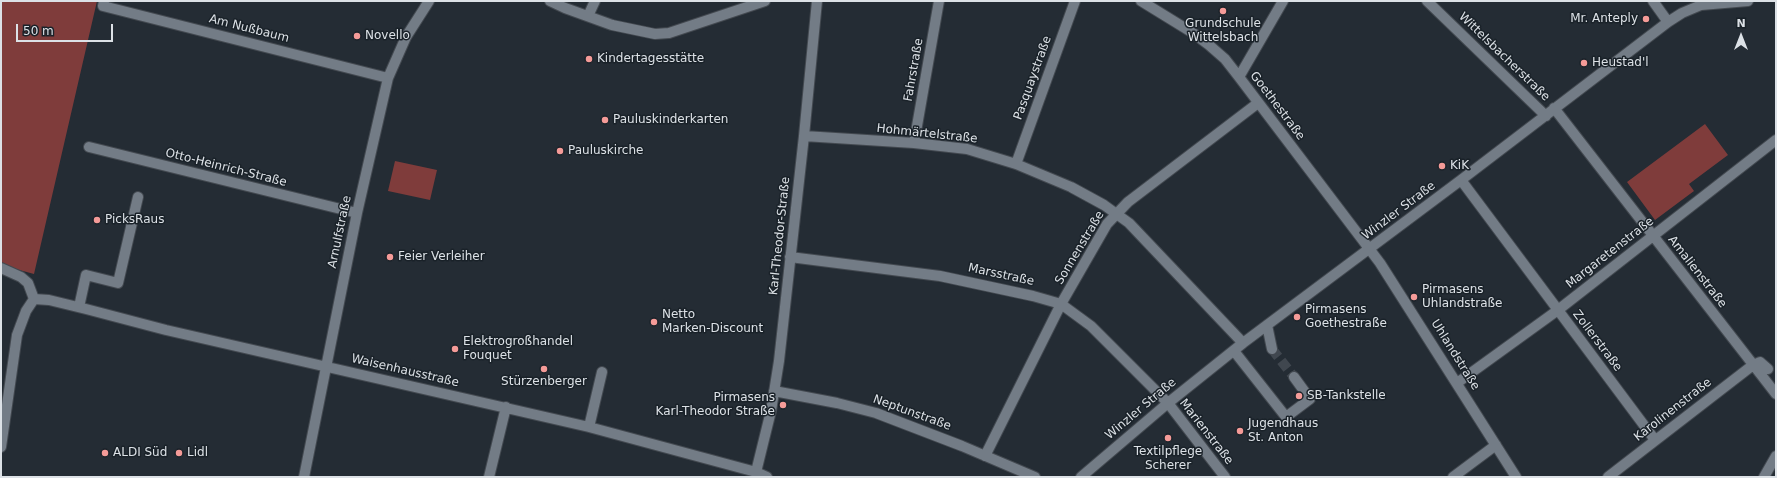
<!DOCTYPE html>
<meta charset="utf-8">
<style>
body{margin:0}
#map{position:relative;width:1777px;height:478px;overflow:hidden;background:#242c34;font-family:"DejaVu Sans",sans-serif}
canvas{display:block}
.frame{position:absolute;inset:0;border:2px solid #dce1e6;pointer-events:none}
.north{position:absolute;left:1721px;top:16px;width:40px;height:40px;-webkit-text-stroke:3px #1a2229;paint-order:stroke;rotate:0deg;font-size:11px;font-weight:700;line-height:16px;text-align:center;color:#dce1e6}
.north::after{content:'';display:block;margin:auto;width:14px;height:18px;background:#dce1e6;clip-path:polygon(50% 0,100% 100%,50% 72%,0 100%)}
.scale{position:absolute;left:16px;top:24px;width:97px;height:18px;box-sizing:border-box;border:2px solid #dce1e6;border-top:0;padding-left:5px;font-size:12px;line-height:14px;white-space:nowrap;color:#dce1e6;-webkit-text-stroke:3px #1a2229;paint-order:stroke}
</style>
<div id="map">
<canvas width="1777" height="478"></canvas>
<div class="frame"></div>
<div class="north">N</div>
<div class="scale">50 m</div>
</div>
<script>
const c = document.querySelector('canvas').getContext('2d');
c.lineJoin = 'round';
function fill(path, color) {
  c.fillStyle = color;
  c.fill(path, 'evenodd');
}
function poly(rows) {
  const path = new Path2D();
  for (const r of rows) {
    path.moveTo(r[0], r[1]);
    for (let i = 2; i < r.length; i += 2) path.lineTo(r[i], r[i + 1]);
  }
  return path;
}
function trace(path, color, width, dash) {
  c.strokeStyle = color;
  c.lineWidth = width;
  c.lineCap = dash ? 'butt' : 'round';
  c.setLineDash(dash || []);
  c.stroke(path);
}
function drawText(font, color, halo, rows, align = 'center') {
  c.font = font + ' "DejaVu Sans",sans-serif';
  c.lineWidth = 3;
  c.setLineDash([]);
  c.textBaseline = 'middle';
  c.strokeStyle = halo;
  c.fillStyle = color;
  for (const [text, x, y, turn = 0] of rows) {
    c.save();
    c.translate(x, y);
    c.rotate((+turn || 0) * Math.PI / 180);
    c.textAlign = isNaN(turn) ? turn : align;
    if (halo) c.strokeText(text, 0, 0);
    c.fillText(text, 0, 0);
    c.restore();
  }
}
const green = poly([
 [1,1,97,1,34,274,1,265],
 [1705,124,1728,155,1689,184,1694,191,1655,220,1627,182],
 [395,161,437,170,430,200,388,191]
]);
const minorTunnel = poly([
 [1272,349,1294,377]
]);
const minor = poly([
 [104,1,103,6,388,78],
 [550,1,565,8,612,25,655,34,669,33,765,1],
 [1141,1,1193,33,1209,45,1225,59,1239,77,1380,263,1516,477],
 [1427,1,1546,116],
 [1653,1,1668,22],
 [588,16,595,1],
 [1239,77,1283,1],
 [1554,108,1776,394],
 [804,136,914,143,967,149,1016,164,1071,187,1104,205,1129,223,1243,343],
 [914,143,939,1],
 [89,147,357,213],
 [1016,164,1075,1],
 [1461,180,1655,440],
 [790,257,940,276,1033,296,1061,304,1091,326,1168,403,1225,477],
 [1,268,21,277,28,283,34,299],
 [34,299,49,300,86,309,166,330,589,427,756,472,767,477],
 [79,307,86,275,118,283,138,197],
 [1267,325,1272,349],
 [1234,351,1286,417,1310,399,1294,377],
 [1457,383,1558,310,1776,140],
 [774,391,837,403,876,413,962,446,1035,477],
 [589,427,602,372],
 [1,447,17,335,26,311,34,299],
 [985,456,1061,304,1107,224,1128,202,1258,103],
 [756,472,771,411,779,361,804,136,817,1],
 [304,477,357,213,388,78,406,37,429,1],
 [489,477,506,407],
 [1081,477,1168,403,1243,343,1461,180,1668,22,1682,13,1701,5,1748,1],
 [1453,477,1496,445],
 [1608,477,1753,365,1760,362,1768,369],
 [1764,477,1776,456]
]);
const markers = [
 [1223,11,4,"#f59b98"],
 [1646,19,4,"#f59b98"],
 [357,36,4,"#f59b98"],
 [589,59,4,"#f59b98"],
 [1584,63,4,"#f59b98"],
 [605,120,4,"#f59b98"],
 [560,151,4,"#f59b98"],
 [1442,166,4,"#f59b98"],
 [97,220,4,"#f59b98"],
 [390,257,4,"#f59b98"],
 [1414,297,4,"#f59b98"],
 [1297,317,4,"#f59b98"],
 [654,322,4,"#f59b98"],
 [455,349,4,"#f59b98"],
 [544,369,4,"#f59b98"],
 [1299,396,4,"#f59b98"],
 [783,405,4,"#f59b98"],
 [1240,431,4,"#f59b98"],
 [1168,438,4,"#f59b98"],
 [105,453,4,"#f59b98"],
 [179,453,4,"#f59b98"]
];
const poiNames = [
 ["Mr. Anteply",1638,19,"right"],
 ["Grundschule",1223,24,"center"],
 ["Wittelsbach",1223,38,"center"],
 ["Novello",365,36],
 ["Kindertagesstätte",597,59],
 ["Heustad'l",1592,63],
 ["Pauluskinderkarten",613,120],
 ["Pauluskirche",568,151],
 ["KiK",1450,166],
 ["PicksRaus",105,220],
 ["Feier Verleiher",398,257],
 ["Pirmasens",1422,290],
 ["Uhlandstraße",1422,304],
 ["Pirmasens",1305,310],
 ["Goethestraße",1305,324],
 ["Netto",662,315],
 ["Marken-Discount",662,329],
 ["Elektrogroßhandel",463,342],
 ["Fouquet",463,356],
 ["Stürzenberger",544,382,"center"],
 ["SB-Tankstelle",1307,396],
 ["Pirmasens",775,398,"right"],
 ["Karl-Theodor Straße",775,412,"right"],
 ["Jugendhaus",1248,424],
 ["St. Anton",1248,438],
 ["Textilpflege",1168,452,"center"],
 ["Scherer",1168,466,"center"],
 ["ALDI Süd",113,453],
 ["Lidl",187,453]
];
const streetNames = [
 ["Am Nußbaum",249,29,14],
 ["Wittelsbacherstraße",1504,57,44],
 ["Fahrstraße",914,70,-80],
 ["Pasquaystraße",1033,78,-70],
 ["Goethestraße",1277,106,53],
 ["Hohmärtelstraße",927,134,6],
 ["Otto-Heinrich-Straße",226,168,14],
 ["Winzler Straße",1399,211,-37],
 ["Arnulfstraße",340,232,-78],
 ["Karl-Theodor-Straße",780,236,-84],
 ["Sonnenstraße",1080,248,-59],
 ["Margaretenstraße",1610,253,-38],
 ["Amalienstraße",1697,272,52],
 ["Marsstraße",1001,275,12],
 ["Zollerstraße",1597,341,53],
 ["Uhlandstraße",1455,355,58],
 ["Waisenhausstraße",405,371,13],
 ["Winzler Straße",1141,409,-40],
 ["Karolinenstraße",1673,410,-38],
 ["Neptunstraße",912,413,20],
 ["Marienstraße",1206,432,52]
];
fill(green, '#7f3c3b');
trace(minorTunnel, '#40474f', 10, [10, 5]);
trace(minor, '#434950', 12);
trace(minor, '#737c86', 10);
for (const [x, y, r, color] of markers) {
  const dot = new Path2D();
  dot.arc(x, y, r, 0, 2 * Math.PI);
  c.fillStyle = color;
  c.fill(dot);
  trace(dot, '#1a2229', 1.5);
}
drawText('12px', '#dce1e6', '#1a2229', poiNames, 'left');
drawText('12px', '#dce1e6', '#1a2229', streetNames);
</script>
